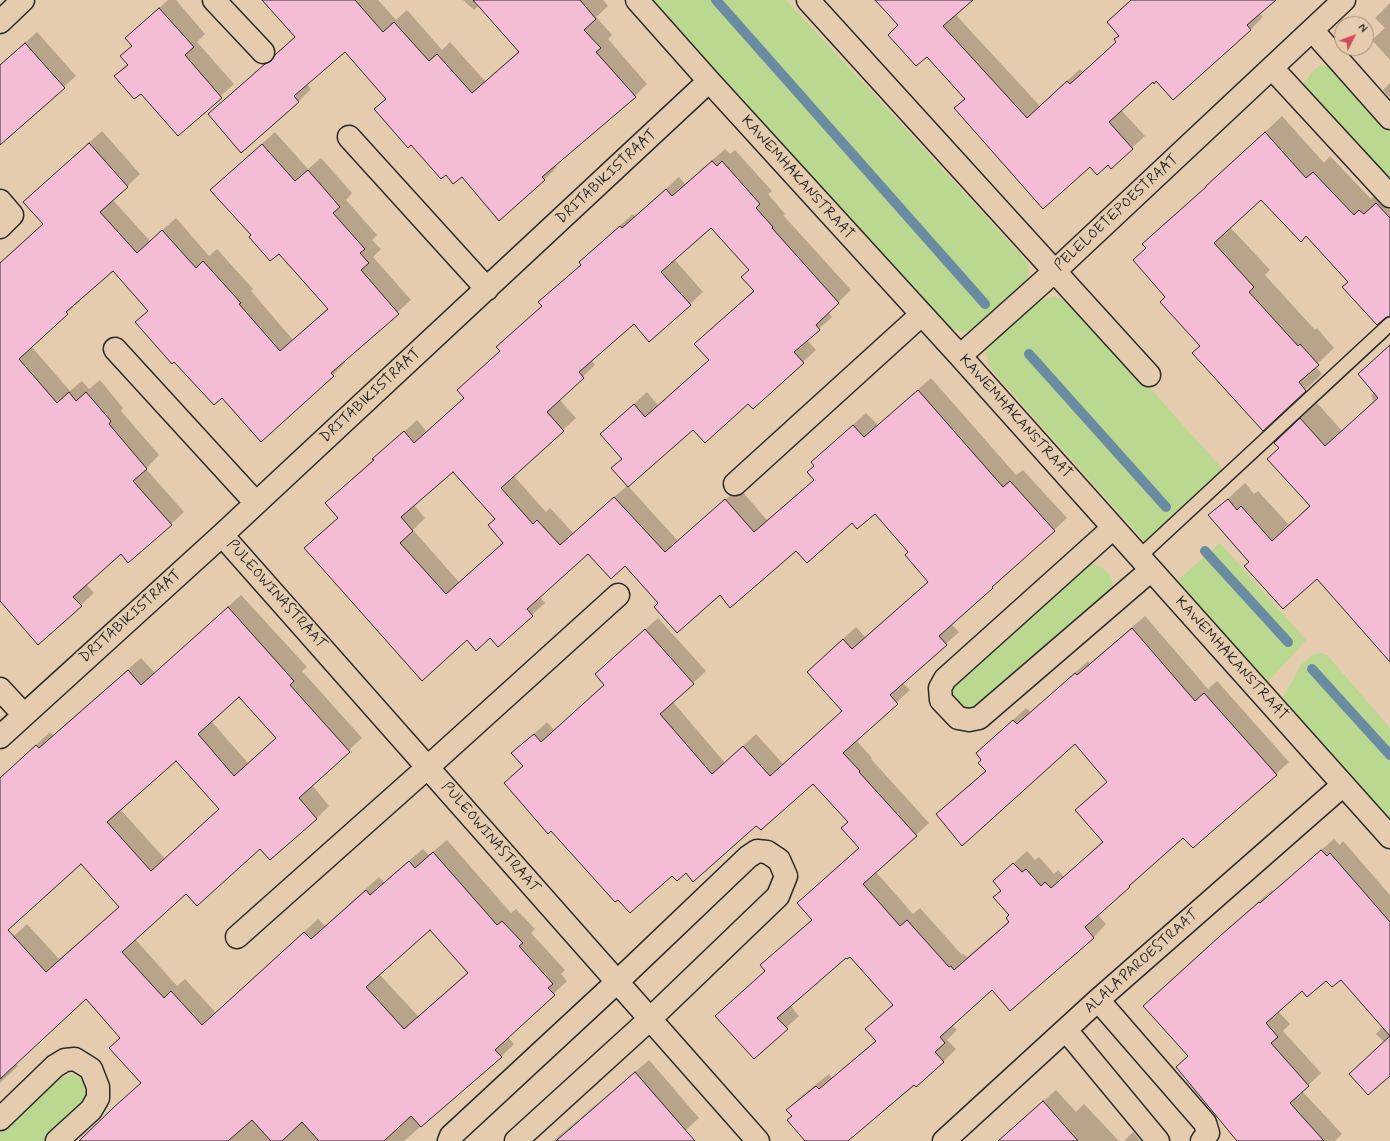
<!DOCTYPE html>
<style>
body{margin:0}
#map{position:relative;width:1390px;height:1141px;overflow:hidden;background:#e6ccae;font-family:Mynerve,sans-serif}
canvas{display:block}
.north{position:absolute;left:1334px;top:16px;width:40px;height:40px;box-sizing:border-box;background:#e6ccae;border:1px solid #9b8c7a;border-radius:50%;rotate:48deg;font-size:11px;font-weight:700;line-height:16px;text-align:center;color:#2b2b2b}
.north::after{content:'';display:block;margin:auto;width:14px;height:18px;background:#d1495b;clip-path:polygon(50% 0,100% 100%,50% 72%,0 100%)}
</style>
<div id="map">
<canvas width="1390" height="1141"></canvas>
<div class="north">N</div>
</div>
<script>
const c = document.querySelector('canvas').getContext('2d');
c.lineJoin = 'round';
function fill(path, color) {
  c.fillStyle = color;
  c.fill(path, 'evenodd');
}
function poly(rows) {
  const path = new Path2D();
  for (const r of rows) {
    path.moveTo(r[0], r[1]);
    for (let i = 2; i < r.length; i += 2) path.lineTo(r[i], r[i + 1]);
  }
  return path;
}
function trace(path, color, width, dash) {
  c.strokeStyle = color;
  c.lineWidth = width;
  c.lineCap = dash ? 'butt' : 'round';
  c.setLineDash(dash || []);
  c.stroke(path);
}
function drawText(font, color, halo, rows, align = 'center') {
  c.font = font + ' Mynerve,sans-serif';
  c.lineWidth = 4;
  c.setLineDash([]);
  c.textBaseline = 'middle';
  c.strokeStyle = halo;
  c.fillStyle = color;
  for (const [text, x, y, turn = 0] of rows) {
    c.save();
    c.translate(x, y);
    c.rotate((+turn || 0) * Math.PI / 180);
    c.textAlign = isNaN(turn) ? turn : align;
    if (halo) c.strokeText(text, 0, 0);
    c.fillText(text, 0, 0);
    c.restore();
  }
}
const green = poly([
 [654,0,786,0,873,93,1022,256,1027,262,1029,270,1028,277,1025,283,970,331,960,332,952,329,930,307,744,102],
 [1330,65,1390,133,1390,189,1302,85,1312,72,1319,66],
 [1055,297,1067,301,1079,308,1224,471,1145,542,995,374,988,363,986,353,989,345,1042,299],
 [1220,543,1306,640,1267,683,1177,581],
 [1092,564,1102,567,1111,576,1113,585,1111,593,972,711,956,710,947,684,1080,567],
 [1322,653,1328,656,1390,728,1390,821,1288,705,1283,697,1301,665,1313,654],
 [73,1074,83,1080,88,1088,90,1096,85,1103,45,1141,0,1141,0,1130,49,1087,63,1077]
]);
const shadow = poly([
 [168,0,176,0,205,34,197,42,234,84,178,135,141,92,115,76,128,63,122,56,133,45,126,38],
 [269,0,378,0,396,20,407,10,442,50,450,42,485,81,519,51,479,5,474,10,463,0,603,0,608,6,596,17,612,35,608,39,647,84,635,96,555,165,557,167,544,180,462,175,446,173,411,144,376,109,387,98,345,51,307,84,311,89,299,101,241,151,209,114,296,36],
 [896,0,971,0,955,14,1040,106,1080,69,1083,72,1117,41,1120,35,1108,22,1131,0,1274,0,1259,13,1263,17,1251,29,1173,99,1156,80,1153,81,1121,110,1145,136,1111,167,1108,164,1090,166,955,108,965,98,899,25],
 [1390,3,1390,60,1372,40,1385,28,1375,18],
 [37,32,76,76,0,144,0,65],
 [1390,83,1390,98,1383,90],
 [1282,116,1324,163,1330,156,1371,199,1376,194,1390,190,1390,316,1349,281,1306,235,1261,199,1230,227,1270,270,1265,275,1315,330,1317,328,1334,348,1315,366,1322,374,1263,429,1166,297,1147,247,1144,244,1160,227,1211,183],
 [102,131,140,174,113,200,150,241,176,218,209,256,217,249,253,289,251,291,293,340,328,308,279,252,252,235,211,190,275,132,308,169,321,158,352,193,346,200,377,235,372,240,381,249,373,257,411,300,344,361,345,363,333,375,149,310,113,270,79,300,80,301,67,313,31,346,70,391,82,381,89,389,100,380,123,408,121,411,159,455,146,469,184,512,171,524,121,553,86,584,94,593,81,605,0,600,0,263,44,224,24,202],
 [725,149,730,154,735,150,772,191,768,194,785,214,783,215,851,290,828,312,832,317,807,340,816,350,753,407,748,402,693,428,628,486,678,541,739,488,767,520,815,479,815,465,812,462,866,413,878,425,931,378,1016,475,1023,470,1067,518,993,587,951,624,959,632,903,683,910,690,856,740,872,758,871,759,929,823,876,872,913,914,920,908,962,955,964,954,967,957,1009,921,1010,915,995,897,1001,890,994,881,1027,851,1035,860,1039,857,1054,874,1058,870,1064,877,1103,841,1076,810,1108,781,1075,743,937,815,950,802,986,770,983,760,990,741,1026,708,1031,712,1088,661,1090,663,1145,616,1208,689,1217,681,1289,762,1276,774,1183,836,1098,915,1106,924,1094,937,1010,1009,992,989,952,1025,957,1030,947,1040,956,1049,943,1062,847,1141,807,1141,793,1116,788,1110,800,1097,829,1074,832,1078,876,1040,867,1029,893,1004,850,955,846,956,790,1005,799,1016,754,1058,766,970,761,965,812,919,811,891,859,847,849,822,813,782,756,824,686,872,672,874,551,830,505,783,524,766,513,753,547,722,554,730,605,684,596,674,658,618,706,671,673,702,725,763,756,734,783,764,843,711,821,659,856,627,865,637,929,582,909,552,875,512,796,549,720,594,659,603,625,565,588,553,539,596,545,603,498,646,490,637,467,639,318,536,339,517,326,503,339,491,417,420,427,432,465,398,458,390,501,350,542,306,539,303,581,264,580,262,592,250,633,214,635,216,679,177,685,184],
 [712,226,750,270,754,290,696,344,710,359,658,405,647,392,601,434,623,459,628,485,573,533,550,508,546,512,513,475,576,418,559,399,595,365,591,360,634,323,690,304,703,292,674,259],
 [453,470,496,518,504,542,459,582,413,530,425,518,414,505],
 [1390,345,1390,646,1317,577,1250,562,1210,515,1245,483,1254,494,1258,491,1289,525,1310,505,1280,448,1292,426,1317,403,1342,431,1374,401,1371,396,1374,392,1359,374],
 [241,595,307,667,302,671,362,738,312,785,329,806,316,819,260,847,186,892,135,939,177,986,185,979,216,1013,318,919,325,926,379,877,384,882,423,849,429,855,447,840,511,913,516,909,535,929,531,933,565,970,561,974,567,981,508,1037,514,1044,501,1057,404,1141,79,1141,142,1082,121,1037,86,998,16,1063,18,1066,0,1083,0,949,27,924,59,959,120,906,81,863,0,936,0,785,10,769,50,732,53,735,141,658,155,673],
 [239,696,277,737,248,763,211,721],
 [176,760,220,808,165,859,120,809],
 [430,929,468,972,418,1016,379,974],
 [1334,839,1340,845,1343,841,1390,895,1390,1075,1350,1074,1384,1042,1376,1034,1383,1026,1341,978,1326,980,1302,990,1278,1011,1290,1024,1283,1031,1321,1073,1302,1091,1342,1134,1335,1141,1238,1141,1209,1107,1210,1106,1189,1055,1156,994,1233,924,1272,890,1273,892],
 [649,1060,699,1118,674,1141,553,1141],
 [1056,1090,1076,1112,1084,1104,1119,1141,1018,1141,1025,1117],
 [1133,1132,1141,1141,1124,1141]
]);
const stream = poly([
 [716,0,985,304],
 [1029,354,1166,507],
 [1205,551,1288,642],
 [1312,669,1390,755]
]);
const building = poly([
 [262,0,355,0,383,32,394,22,429,61,437,54,472,93,519,52,473,0,580,0,596,19,584,30,601,48,596,52,636,97,542,177,545,180,499,221,462,177,453,184,446,175,441,179,411,145,408,148,374,109,386,99,345,52,294,96,299,102,241,153,208,114,265,64,271,61,275,55,295,37,262,0],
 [875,0,973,0,943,26,1027,118,1067,81,1070,84,1116,42,1114,39,1119,36,1107,22,1131,0,1276,0,1247,25,1251,30,1173,100,1156,81,1154,84,1153,82,1109,122,1133,149,1111,169,1108,165,1097,175,1090,167,1043,209,954,108,965,99,927,57,916,66,888,35,898,25,875,0],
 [159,8,194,47,185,55,222,98,178,136,141,94,134,99,114,76,128,65,120,56,132,46,125,38,159,8],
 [25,43,65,88,0,145,0,65,25,43],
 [1265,132,1306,178,1313,172,1354,215,1359,210,1364,214,1376,203,1390,218,1390,316,1385,318,1377,325,1342,287,1348,282,1306,236,1301,242,1261,200,1214,243,1254,287,1249,292,1298,346,1300,344,1319,365,1299,382,1306,391,1263,431,1192,353,1200,346,1160,302,1165,297,1133,260,1146,248,1142,244,1206,187,1206,186,1265,132],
 [89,143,128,187,100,212,137,253,162,230,196,268,203,261,241,303,239,304,280,351,328,309,279,254,270,261,249,237,251,235,210,190,262,144,295,181,308,170,340,207,333,213,365,249,360,253,369,263,361,270,399,314,331,373,334,376,261,442,222,398,214,405,174,362,172,364,135,322,148,311,113,271,66,312,68,314,19,359,57,403,69,392,76,401,86,392,111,421,109,424,147,469,133,481,172,525,128,563,121,554,73,597,82,606,38,645,0,601,0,263,43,224,23,202,89,143],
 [712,161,717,166,722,161,760,204,756,208,773,227,772,228,839,303,816,325,820,330,794,352,804,363,753,409,748,404,705,443,693,430,628,487,611,468,622,459,600,434,634,404,645,417,709,360,694,344,754,291,741,277,749,270,711,228,661,272,691,305,649,342,634,324,579,372,584,378,547,412,564,431,501,488,533,524,537,520,560,545,614,497,665,552,725,499,754,532,814,480,807,472,814,466,811,462,853,425,864,437,918,390,1003,487,1010,481,1055,531,992,587,993,588,939,636,947,645,890,695,898,704,843,753,860,771,859,772,917,836,863,884,900,926,907,920,949,967,951,966,954,970,1009,922,1006,918,1009,915,993,897,1001,891,993,881,1013,863,1022,872,1026,869,1041,886,1045,882,1051,888,1103,842,1075,810,1107,782,1075,744,962,846,936,814,986,771,978,763,981,760,976,753,1013,720,1017,724,1075,673,1077,675,1132,628,1195,701,1204,693,1277,775,1193,848,1183,838,1129,886,1130,887,1085,927,1094,938,1010,1011,992,990,940,1037,945,1043,935,1052,944,1062,916,1087,914,1085,848,1141,805,1141,787,1120,792,1116,786,1110,816,1086,819,1089,876,1041,865,1029,893,1005,850,957,847,959,846,958,777,1018,788,1029,754,1059,715,1016,765,971,760,965,812,920,797,903,859,848,841,828,848,822,813,784,761,830,756,826,693,882,686,873,677,881,672,876,630,913,618,900,615,902,551,831,548,834,504,783,523,766,511,753,534,734,541,742,604,685,595,674,645,629,694,684,660,714,712,774,743,746,770,776,842,711,807,672,843,639,852,649,928,582,905,555,908,552,875,514,857,529,852,523,807,563,796,551,730,608,720,595,677,633,654,607,658,603,625,566,611,579,588,554,527,609,533,616,498,647,490,638,476,651,467,640,422,681,304,548,338,518,325,503,374,460,372,459,404,431,414,443,464,398,457,390,500,351,496,347,542,306,538,302,581,265,579,262,620,226,622,228,666,189,672,196,712,161],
 [453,472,495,519,488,525,503,543,446,594,400,543,413,531,401,517,453,472],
 [1390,345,1390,662,1317,579,1283,609,1244,566,1249,562,1208,515,1228,499,1237,510,1241,506,1272,541,1310,506,1267,459,1279,448,1274,443,1300,418,1325,446,1378,398,1358,374,1390,345],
 [228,607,294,681,290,685,350,752,299,798,317,819,270,860,260,849,197,906,186,894,122,952,164,998,171,991,202,1025,304,932,311,939,366,890,370,895,409,861,415,868,433,852,497,925,502,921,523,943,519,946,553,984,548,988,555,995,495,1050,502,1057,421,1127,411,1116,384,1141,319,1141,302,1122,282,1141,271,1141,252,1120,228,1141,79,1141,114,1107,141,1083,109,1048,120,1038,86,999,0,1079,0,778,36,745,39,748,128,670,141,685,228,607],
 [239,697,276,738,234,776,198,734,239,697],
 [176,761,219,809,151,871,107,822,176,761],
 [81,864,119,907,46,972,8,930,81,864],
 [430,930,468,973,404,1029,366,987,430,930],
 [1321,850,1327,856,1330,853,1390,922,1390,1036,1341,980,1332,987,1326,981,1307,997,1302,991,1266,1023,1278,1037,1271,1043,1309,1086,1290,1103,1324,1141,1237,1141,1176,1067,1188,1056,1143,1006,1220,936,1259,902,1260,903,1321,850],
 [1390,1036,1390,1076,1368,1095,1349,1074,1390,1036],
 [635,1072,695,1141,556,1141,635,1072],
 [1043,1101,1078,1141,998,1141,1043,1101]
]);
const service = poly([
 [1139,557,1390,324]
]);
const minor = poly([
 [214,0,263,52],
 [637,0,709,81,960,356,1390,837],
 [808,0,1149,375],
 [1312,30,1390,118],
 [1272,68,1390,196],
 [349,137,487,289],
 [0,201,12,215,0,227],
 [115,349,256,503],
 [960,356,1055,271,1344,0],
 [735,484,921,315],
 [1113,528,945,679,940,688,941,700,958,718,969,720,979,718,1151,570],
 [222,535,758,1141],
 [0,689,24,715],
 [0,737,222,535,709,81],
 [237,937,428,767,618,595],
 [1098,1000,1205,1123,1208,1133,1202,1141],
 [1066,1030,1158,1141],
 [0,1119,55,1066,65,1060,75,1059,91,1069,98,1087,98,1098,91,1110,57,1141],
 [449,1141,451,1136,617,982,748,857,757,851,767,852,779,860,786,876,778,896,650,1019,516,1141],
 [944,1141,1098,1000,1343,785]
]);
const tertiary = poly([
 [0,22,23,0]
]);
const streetNames = [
 ["DRITABIKISTRAAT",607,177,-43],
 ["KAWEMHAKANSTRAAT",797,178,48],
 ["PELELOETEPOESTRAAT",1117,213,-43],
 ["DRITABIKISTRAAT",371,396,-43],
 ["KAWEMHAKANSTRAAT",1015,417,48],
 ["PULEOWINASTRAAT",276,595,48],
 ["DRITABIKISTRAAT",131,617,-42],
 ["KAWEMHAKANSTRAAT",1231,659,48],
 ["PULEOWINASTRAAT",490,838,49],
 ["ALALAPAROESTRAAT",1142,962,-42]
];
fill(green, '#bad890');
fill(shadow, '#0003');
trace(stream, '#698ca2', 10);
fill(building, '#f4bdd5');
trace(building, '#2b2b2b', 1);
trace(service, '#2b2b2b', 16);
trace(minor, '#2b2b2b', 25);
trace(tertiary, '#2b2b2b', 25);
trace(service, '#e6ccae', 13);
trace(minor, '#e6ccae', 22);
trace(tertiary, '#e6ccae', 22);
drawText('15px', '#2b2b2b', '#e6ccae', streetNames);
</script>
